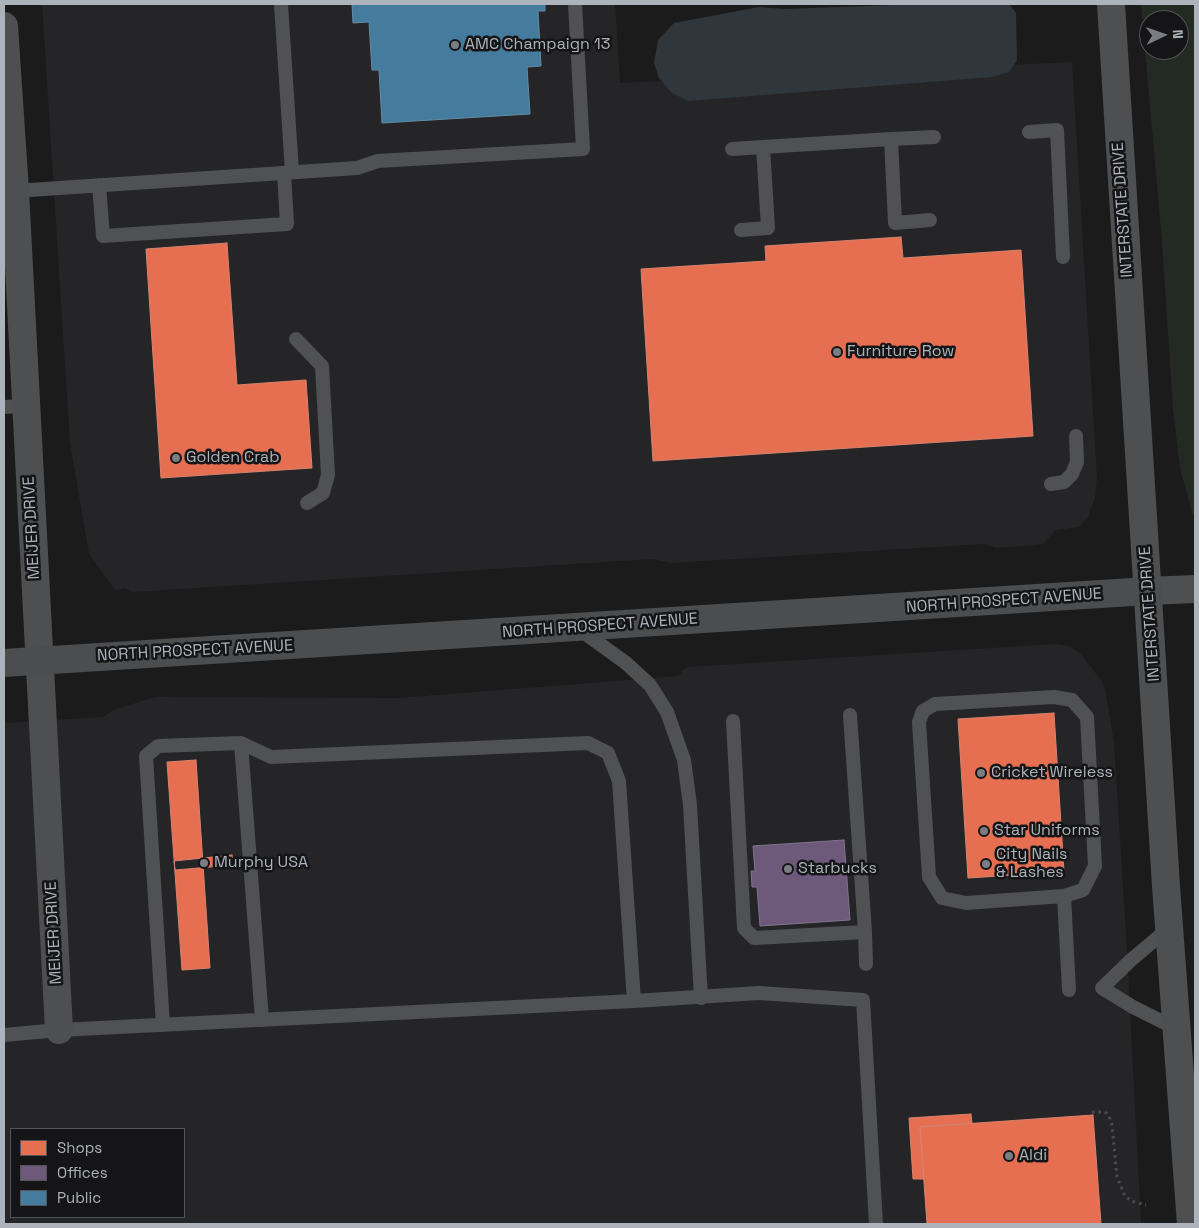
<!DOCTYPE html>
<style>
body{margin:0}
#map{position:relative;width:1199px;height:1228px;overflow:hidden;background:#1b1b1b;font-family:"Space Grotesk",sans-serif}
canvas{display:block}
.frame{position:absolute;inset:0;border:5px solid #adb3ba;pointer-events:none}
.legend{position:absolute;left:10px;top:1128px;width:175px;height:90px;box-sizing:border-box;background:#151517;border:1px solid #525458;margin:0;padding:6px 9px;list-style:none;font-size:15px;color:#adb3ba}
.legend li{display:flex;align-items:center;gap:10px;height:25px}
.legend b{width:25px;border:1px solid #525458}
.north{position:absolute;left:1139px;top:10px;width:50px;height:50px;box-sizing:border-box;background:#151517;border:1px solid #525458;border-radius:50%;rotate:87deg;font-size:14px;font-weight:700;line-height:20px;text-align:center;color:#adb3ba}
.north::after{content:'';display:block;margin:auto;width:18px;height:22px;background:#7a7e82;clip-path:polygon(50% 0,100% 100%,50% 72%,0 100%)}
</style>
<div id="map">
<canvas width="1199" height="1228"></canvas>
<div class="frame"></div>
<ul class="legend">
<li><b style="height:14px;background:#e76f51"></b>Shops</li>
<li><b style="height:14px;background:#6d597a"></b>Offices</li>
<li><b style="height:14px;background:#457b9d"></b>Public</li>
</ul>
<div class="north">N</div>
</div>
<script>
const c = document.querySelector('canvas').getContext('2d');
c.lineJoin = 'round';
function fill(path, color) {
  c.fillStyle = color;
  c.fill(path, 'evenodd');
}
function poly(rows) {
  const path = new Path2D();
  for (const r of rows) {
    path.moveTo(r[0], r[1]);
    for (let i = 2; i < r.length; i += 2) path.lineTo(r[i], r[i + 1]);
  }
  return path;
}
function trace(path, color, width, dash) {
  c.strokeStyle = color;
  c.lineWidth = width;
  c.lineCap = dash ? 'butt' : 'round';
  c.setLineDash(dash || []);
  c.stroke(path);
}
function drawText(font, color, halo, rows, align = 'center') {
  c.font = font + ' "Space Grotesk",sans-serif';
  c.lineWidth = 5;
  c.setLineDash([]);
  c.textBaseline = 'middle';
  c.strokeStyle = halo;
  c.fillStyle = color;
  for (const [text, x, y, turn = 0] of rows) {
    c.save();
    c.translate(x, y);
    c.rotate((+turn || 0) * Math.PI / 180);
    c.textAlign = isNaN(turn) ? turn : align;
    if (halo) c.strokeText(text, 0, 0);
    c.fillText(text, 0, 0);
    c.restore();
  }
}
const built = poly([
 [42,4,615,4,620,83,1072,62,1097,478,1095,498,1088,517,1079,527,1056,530,1043,544,1037,545,996,548,984,544,671,563,652,559,133,592,125,588,115,590,89,554,70,443],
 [1055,644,1069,646,1080,653,1101,680,1105,688,1114,742,1127,951,1141,1224,4,1224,4,723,103,717,113,710,155,697,398,698,679,676,682,671,688,667],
 [11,1129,184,1129,184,1217,11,1217]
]);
const green = poly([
 [1141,4,1195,4,1195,516,1192,512,1180,468,1173,409,1162,242],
 [1149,20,1179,20,1179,50,1149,50]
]);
const water = poly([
 [923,4,1009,4,1016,13,1017,60,1009,72,992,77,688,101,672,93,659,78,654,63,658,40,674,23,759,7,784,9]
]);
const shops = poly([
 [901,237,903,258,1021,250,1033,436,653,461,641,269,766,261,765,246,901,237],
 [227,243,237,385,306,380,312,468,161,478,146,249,227,243],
 [1054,713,1064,872,968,878,958,719,1054,713],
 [196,760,210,968,182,970,167,762,196,760],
 [232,855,233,865,175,870,174,861,232,855],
 [971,1114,972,1123,920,1127,924,1179,913,1179,909,1118,971,1114],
 [1093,1115,1101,1224,927,1224,920,1127,1093,1115]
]);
const offices = poly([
 [844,840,850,920,760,926,757,887,752,887,751,871,755,871,753,846,844,840]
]);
const public = poly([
 [352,4,545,4,545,11,538,11,541,66,527,67,530,114,382,123,379,70,372,70,369,22,353,23,352,4]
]);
const path = poly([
 [1092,1112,1105,1112,1109,1116,1112,1125,1117,1177,1125,1196,1131,1201,1146,1205]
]);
const lane = poly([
 [281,4,292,172],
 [1029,132,1057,130,1063,257],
 [763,147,891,139],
 [732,149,763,147,768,228,741,230],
 [99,185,103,236,287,224,284,173],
 [15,191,357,168,378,161,583,149,575,4],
 [930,220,895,223,891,139,934,137],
 [296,339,322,366,328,475,323,493,307,503],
 [4,407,25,406],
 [1051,484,1064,482,1072,474,1077,462,1076,436],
 [579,629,626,663,650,685,667,712,684,760,690,805,701,998],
 [850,715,865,932,866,964],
 [733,721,744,928,754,938,865,932],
 [241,743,262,1020],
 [1064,896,966,903,942,898,929,877,919,722,923,711,935,704,1054,697,1072,700,1087,717,1095,866,1083,890,1064,896,1069,990],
 [1169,928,1131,960,1102,988,1133,1007,1177,1029],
 [163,1025,146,756,158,746,241,743,271,757,588,743,608,753,619,781,634,1001],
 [4,1035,59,1030,634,1001,759,993,863,1000,876,1224]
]);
const secondary = poly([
 [1111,4,1166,886,1191,1224],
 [4,26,15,191,59,1030],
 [1148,591,1195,589]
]);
const primary = poly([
 [4,663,1148,591]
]);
const markers = [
 [455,45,5,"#7a7e82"],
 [837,352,5,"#7a7e82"],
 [176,458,5,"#7a7e82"],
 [981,773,5,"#7a7e82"],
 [984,831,5,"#7a7e82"],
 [204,863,5,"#7a7e82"],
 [986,864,5,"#7a7e82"],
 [788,869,5,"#7a7e82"],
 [1009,1156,5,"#7a7e82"]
];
const poiNames = [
 ["AMC Champaign 13",465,45],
 ["Furniture Row",847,352],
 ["Golden Crab",186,458],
 ["Cricket Wireless",991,773],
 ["Star Uniforms",994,831],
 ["City Nails",996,855],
 ["& Lashes",996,873],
 ["Murphy USA",214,863],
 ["Starbucks",798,869],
 ["Aldi",1019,1156]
];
const streetNames = [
 ["INTERSTATE DRIVE",1123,210,-94],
 ["MEIJER DRIVE",32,528,-93],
 ["NORTH PROSPECT AVENUE",1004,601,-4],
 ["INTERSTATE DRIVE",1150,614,-94],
 ["NORTH PROSPECT AVENUE",600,626,-4],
 ["NORTH PROSPECT AVENUE",195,651,-3],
 ["MEIJER DRIVE",54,933,-93]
];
fill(built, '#252527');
fill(green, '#232a23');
fill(water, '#2f373c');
fill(shops, '#e76f51');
trace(shops, '#d68370', 1);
fill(offices, '#6d597a');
trace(offices, '#80748d', 1);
fill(public, '#457b9d');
trace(public, '#648ca6', 1);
trace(path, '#4b4c4e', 3, [2.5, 4]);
trace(lane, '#4f5153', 14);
trace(secondary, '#4e4f51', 28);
trace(primary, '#4c4d4f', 28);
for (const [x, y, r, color] of markers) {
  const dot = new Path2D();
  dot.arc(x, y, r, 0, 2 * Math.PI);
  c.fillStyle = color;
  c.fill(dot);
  trace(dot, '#151517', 2);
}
drawText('16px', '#adb3ba', '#151517', poiNames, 'left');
drawText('16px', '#adb3ba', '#151517', streetNames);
</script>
